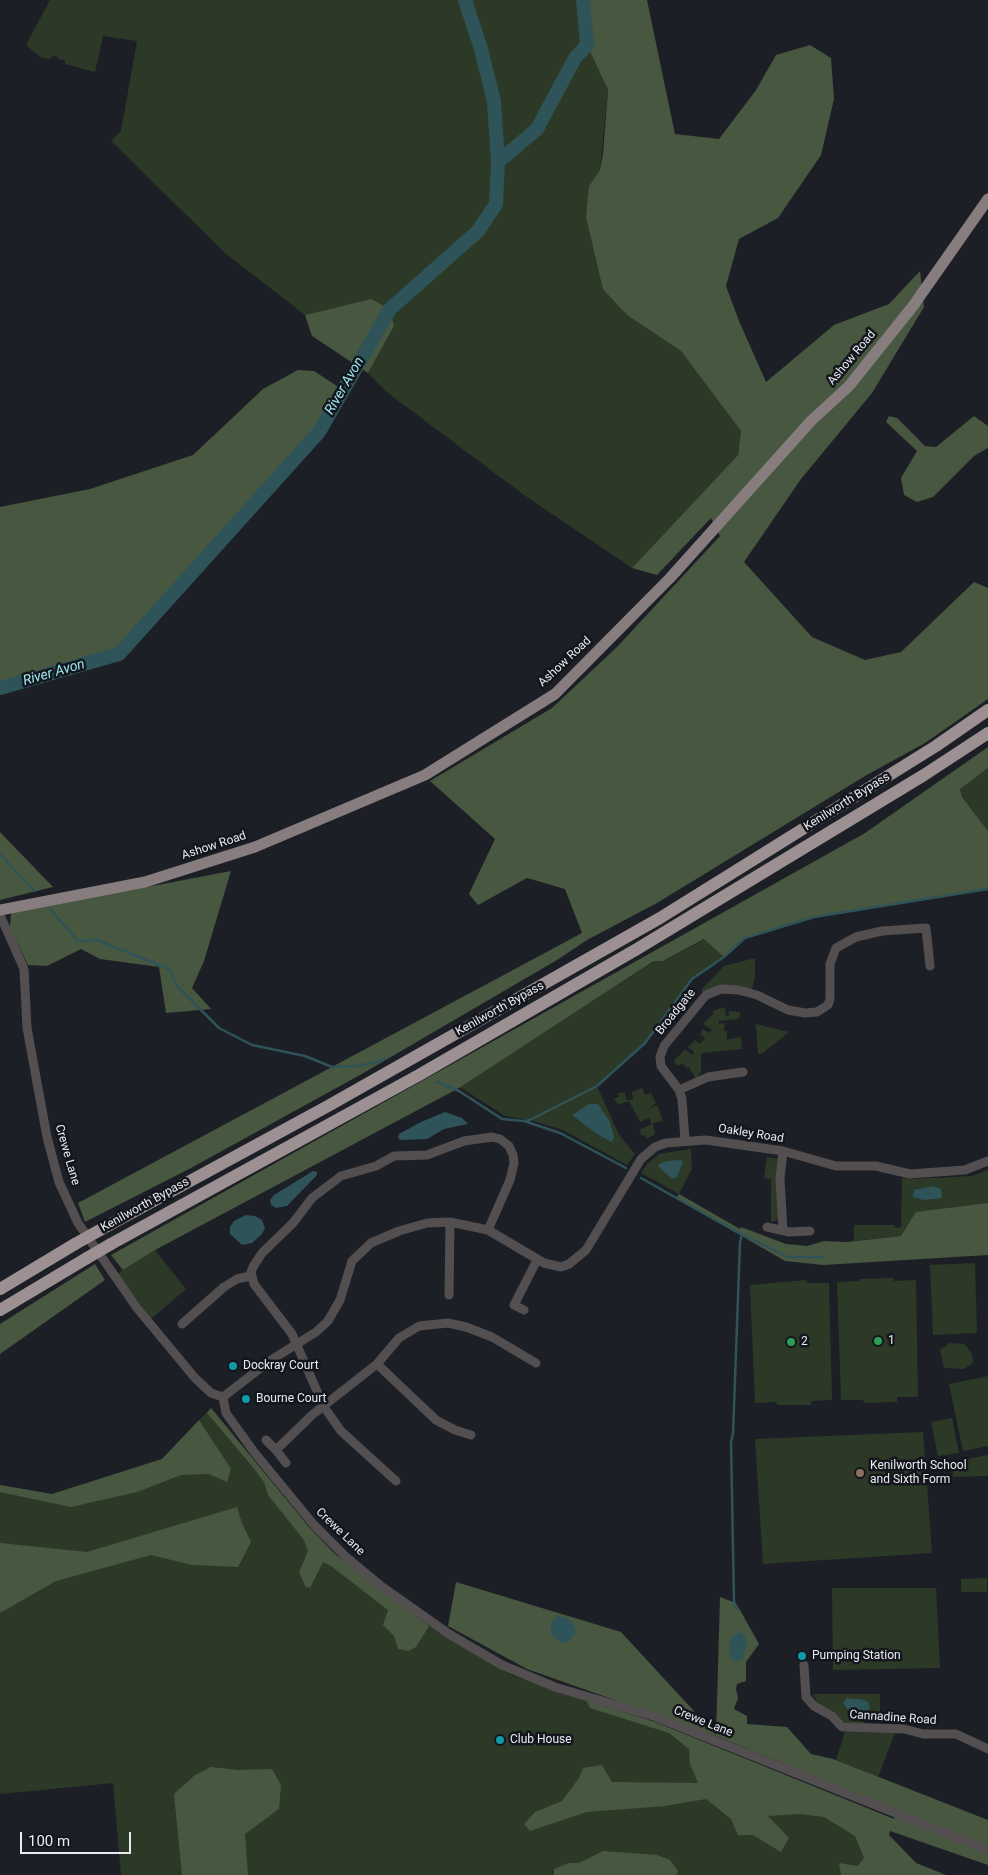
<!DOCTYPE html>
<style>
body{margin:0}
#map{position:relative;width:988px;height:1875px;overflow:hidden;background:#1c1f26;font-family:Roboto,sans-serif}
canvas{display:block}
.scale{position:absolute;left:20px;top:1832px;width:111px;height:22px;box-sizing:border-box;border:2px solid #e9ebf0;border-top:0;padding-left:6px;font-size:15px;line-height:18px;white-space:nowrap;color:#e9ebf0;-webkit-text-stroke:4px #13161c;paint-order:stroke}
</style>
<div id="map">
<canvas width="988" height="1875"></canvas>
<div class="scale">100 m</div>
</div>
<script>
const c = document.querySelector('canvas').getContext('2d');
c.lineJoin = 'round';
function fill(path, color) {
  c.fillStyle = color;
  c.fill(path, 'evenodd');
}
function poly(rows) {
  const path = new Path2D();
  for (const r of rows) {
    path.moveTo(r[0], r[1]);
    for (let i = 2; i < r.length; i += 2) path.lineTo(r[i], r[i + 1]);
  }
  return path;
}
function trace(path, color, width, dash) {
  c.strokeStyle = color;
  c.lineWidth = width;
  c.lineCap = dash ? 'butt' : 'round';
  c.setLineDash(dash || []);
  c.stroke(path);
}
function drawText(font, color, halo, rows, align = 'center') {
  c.font = font + ' Roboto,sans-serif';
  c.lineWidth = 5;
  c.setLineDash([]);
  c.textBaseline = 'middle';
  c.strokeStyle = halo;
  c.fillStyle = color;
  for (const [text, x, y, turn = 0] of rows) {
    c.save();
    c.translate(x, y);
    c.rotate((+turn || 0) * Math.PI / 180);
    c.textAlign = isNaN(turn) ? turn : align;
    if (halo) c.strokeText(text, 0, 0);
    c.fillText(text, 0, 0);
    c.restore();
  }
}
const green = poly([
 [50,0,578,0,585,20,587,45,608,90,600,170,589,186,627,315,681,351,741,430,738,455,632,568,524,495,388,393,368,373,394,326,371,299,305,315,225,253,111,141,121,131,137,41,103,36,95,72,65,64,65,60,58,59,58,57,52,56,51,59,40,57,26,45],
 [988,768,988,831,962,797,960,788],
 [705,939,724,957,692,979,645,1043,597,1086,619,1135,635,1154,627,1165,563,1130,530,1120,505,1116,460,1087,655,961,664,961],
 [755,958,755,977,751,993,738,990,706,995,701,990,724,966],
 [725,1007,726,1016,729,1015,729,1011,741,1012,739,1019,719,1021,719,1024,725,1023,724,1031,727,1031,727,1038,725,1040,741,1037,742,1049,701,1053,701,1072,696,1079,689,1067,686,1068,683,1063,677,1066,674,1061,685,1049,692,1055,694,1052,688,1047,695,1040,700,1044,702,1042,705,1038,700,1034,703,1029,709,1033,712,1030,703,1024,714,1013,712,1011],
 [756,1024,768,1027,789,1032,763,1053,758,1054],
 [642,1088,645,1095,651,1093,656,1103,648,1109,657,1105,663,1121,653,1123,655,1134,647,1139,645,1135,642,1136,639,1130,652,1124,649,1118,640,1122,629,1101,618,1105,614,1098,619,1097,618,1093,625,1092,626,1100,633,1100,632,1092],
 [691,1149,692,1169,679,1194,641,1173,647,1164,659,1154],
 [767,1157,779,1159,776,1188,780,1216,778,1220,771,1222,771,1179,764,1178],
 [988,1170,988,1203,901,1236,854,1241,854,1225,894,1225,895,1228,901,1227,902,1178,913,1179,972,1176],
 [155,1250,186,1289,151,1319,117,1274],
 [975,1263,977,1333,933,1335,930,1265],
 [893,1278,894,1281,916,1280,918,1397,897,1397,897,1402,864,1403,863,1400,841,1400,837,1282,860,1281,860,1279],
 [806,1280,807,1283,829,1283,832,1400,811,1401,811,1405,777,1405,776,1402,755,1403,750,1285],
 [950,1343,965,1344,972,1354,973,1363,964,1369,944,1368,940,1350],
 [988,1376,988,1446,963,1451,949,1384],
 [211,1408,309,1527,335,1554,395,1602,447,1638,514,1676,655,1722,894,1819,889,1835,916,1863,946,1875,121,1875,113,1783,0,1794,0,1485,52,1494,162,1459],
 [952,1418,959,1453,938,1456,931,1422],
 [923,1432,932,1553,763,1564,755,1439],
 [988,1455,988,1476,953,1477,952,1462],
 [987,1578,987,1592,961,1592,961,1579],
 [832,1588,936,1588,940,1668,833,1670],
 [813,1694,880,1694,880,1719,864,1719,864,1725,846,1724,833,1711,818,1704],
 [845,1732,895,1733,878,1777,836,1760]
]);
const forest = poly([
 [583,0,647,0,675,134,719,139,756,90,776,55,810,45,831,58,834,99,821,155,778,218,739,239,726,286,739,321,766,382,834,325,889,304,920,271,924,307,872,393,801,479,744,562,812,637,865,660,901,652,974,582,988,588,988,699,925,743,865,776,657,903,587,940,557,960,360,1075,191,1168,85,1222,78,1203,582,933,565,889,527,878,478,905,469,894,495,839,430,781,552,708,617,647,720,536,711,518,657,575,632,568,738,455,741,431,681,351,627,315,603,289,586,217,589,186,600,170,603,154,608,90,587,45],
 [371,299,390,309,394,326,368,373,312,336,305,315],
 [298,370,314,371,343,390,319,432,119,654,0,688,0,507,90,489,193,455,263,389],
 [889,416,897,418,925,446,936,447,974,416,988,426,988,448,974,456,933,497,917,502,904,495,901,478,917,451,886,422],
 [988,747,988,768,960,789,962,797,988,831,988,889,814,917,745,938,724,957,704,939,663,961,654,961,459,1088,155,1250,123,1270,111,1255,865,833],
 [0,832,53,887,0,900],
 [231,871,204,961,192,988,211,1009,166,1013,159,967,100,959,81,949,47,966,28,965,10,928,11,913],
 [679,1194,740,1229,741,1227,786,1244,807,1246,824,1241,847,1242,901,1236,916,1212,988,1203,988,1255,823,1265,785,1261,676,1198],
 [95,1264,105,1280,0,1354,0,1324],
 [211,1408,309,1527,335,1554,429,1626,416,1647,408,1651,398,1649,394,1636,383,1625,388,1610,331,1566,323,1562,310,1588,305,1586,299,1572,308,1551,304,1540,268,1495,264,1482,251,1465,207,1413],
 [199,1420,231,1469,227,1482,209,1474,181,1475,137,1492,71,1507,0,1492,0,1485,52,1494,162,1459],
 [237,1507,242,1523,251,1542,238,1567,192,1565,151,1555,56,1581,0,1613,0,1543,87,1552],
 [456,1582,621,1632,716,1735,720,1597,736,1603,759,1644,746,1662,746,1681,737,1684,736,1689,738,1698,734,1709,747,1716,747,1724,787,1727,811,1754,833,1759,988,1820,988,1865,890,1831,889,1835,916,1863,946,1875,841,1875,839,1863,858,1866,864,1858,855,1836,824,1817,799,1814,768,1816,789,1838,781,1852,753,1835,738,1835,731,1819,706,1799,665,1806,587,1812,530,1831,524,1824,535,1812,562,1801,579,1778,583,1768,602,1765,612,1782,698,1783,690,1764,689,1749,669,1733,590,1708,586,1700,655,1722,894,1819,896,1813,817,1777,716,1736,527,1669,448,1626],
 [211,1767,238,1770,272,1769,281,1785,279,1809,245,1834,248,1875,182,1875,174,1794,195,1775],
 [603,1851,657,1855,670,1860,678,1871,676,1875,554,1875,554,1869,569,1863,579,1863]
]);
const water = poly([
 [589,1104,598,1104,610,1122,614,1137,612,1142,597,1134,572,1115],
 [445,1112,462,1118,468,1124,444,1129,427,1139,400,1140,398,1138,399,1134,421,1122],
 [680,1160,683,1162,677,1177,672,1179,659,1167,659,1164,667,1161],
 [313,1171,317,1172,317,1175,287,1206,276,1208,271,1205,270,1200,274,1195],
 [933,1186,941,1189,942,1198,924,1200,913,1197,914,1190],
 [246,1215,255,1216,262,1220,265,1228,262,1234,252,1243,242,1245,230,1234,230,1227,234,1221],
 [558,1616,568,1618,575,1627,576,1632,568,1643,560,1642,551,1634,551,1623],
 [740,1632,746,1638,746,1649,741,1660,735,1662,730,1658,729,1649,731,1637],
 [847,1698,864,1700,868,1702,870,1708,867,1713,858,1715,849,1711,843,1703]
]);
const stream = poly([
 [0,854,34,891],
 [50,909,78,941,97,940,169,969,177,986,219,1028,252,1045,305,1056,332,1067,356,1066,378,1062,385,1058],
 [437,1082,459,1091,502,1119,524,1121,560,1133,626,1168],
 [524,1121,530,1120,597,1086,645,1043,692,979,724,957,745,938,814,917,988,889],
 [641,1178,735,1231,788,1257,822,1257],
 [737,1609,734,1602,731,1442,733,1434,740,1242,742,1234]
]);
const river = poly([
 [465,0,481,49,494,101,498,162],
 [0,688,119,654,319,432,390,309,478,231,496,204,498,162,537,129,575,58,587,45,583,0]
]);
const minor = poly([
 [0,915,24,969,27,1028,47,1137,59,1182,78,1223,137,1308,195,1378,211,1393,223,1397],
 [679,1090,708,1077,743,1072],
 [685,1140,682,1099,679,1090,661,1066,660,1057,664,1046,706,995,721,989,738,990,757,995,788,1010,805,1013,817,1012,828,1005,830,999,830,964,836,948,856,937,882,931,926,928,930,966],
 [767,1227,789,1232,810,1231],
 [783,1231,780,1179,783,1151],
 [449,1295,450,1222],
 [524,1310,514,1305,537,1260],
 [182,1324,224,1287,237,1279,251,1276],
 [377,1364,436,1420,455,1430,471,1435],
 [223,1397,271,1360,316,1332,328,1321,340,1300,352,1261,371,1243,399,1231,427,1223,450,1222,488,1230,544,1263,561,1267,569,1264,586,1250,641,1159,655,1147,666,1143,706,1140,783,1151,836,1166,876,1166,910,1174,965,1170,988,1161],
 [223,1397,226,1413,254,1452,314,1525,346,1557,381,1586,449,1634,502,1665,555,1687,656,1717,988,1850],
 [266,1440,276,1450],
 [286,1463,276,1450,312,1415,377,1364,399,1338,419,1326,448,1323,466,1327,492,1337,536,1363],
 [396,1481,341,1431,324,1407,292,1334,254,1284,251,1272,253,1267,262,1253,293,1223,312,1198,341,1176,376,1166,394,1156,427,1155,464,1141,492,1137,500,1139,509,1146,513,1155,514,1163,510,1180,488,1230],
 [804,1665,806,1697,814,1706,832,1716,842,1727,904,1729,923,1734,956,1734,988,1749]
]);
const major = poly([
 [0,910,145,882,255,847,425,775,555,694,670,578,811,421,849,386,913,306,988,199]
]);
const highway = poly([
 [100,1230,328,1106,660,918,936,746,988,710],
 [111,1244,419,1075,637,949,924,775,988,733],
 [0,1289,75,1244],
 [0,1310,87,1258]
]);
const highwayBridge = poly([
 [75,1244,100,1230],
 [87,1258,111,1244]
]);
const markers = [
 [878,1341,5,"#2e9e5b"],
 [791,1342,5,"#2e9e5b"],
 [233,1366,5,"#0f9aa8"],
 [246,1399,5,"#0f9aa8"],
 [860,1473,5,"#8d6e63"],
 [802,1656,5,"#0f9aa8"],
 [500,1740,5,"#0f9aa8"]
];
const streetNames = [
 ["Ashow Road",852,358,-50],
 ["Ashow Road",565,662,-43],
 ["Kenilworth Bypass",847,802,-32],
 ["Ashow Road",214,846,-18],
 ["Kenilworth Bypass",500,1009,-29],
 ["Broadgate",676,1012,-51],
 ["Oakley Road",751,1134,9],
 ["Crewe Lane",67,1155,74],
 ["Kenilworth Bypass",145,1205,-29],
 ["Crewe Lane",340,1532,44],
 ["Cannadine Road",893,1718,4],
 ["Crewe Lane",703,1722,22]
];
const poiNames = [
 ["1",888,1341],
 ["2",801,1342],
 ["Dockray Court",243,1366],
 ["Bourne Court",256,1399],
 ["Kenilworth School",870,1466],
 ["and Sixth Form",870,1480],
 ["Pumping Station",812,1656],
 ["Club House",510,1740]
];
const waterNames = [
 ["River Avon",345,386,-60],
 ["River Avon",54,673,-16]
];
fill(green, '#2d3927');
fill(forest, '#48573f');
fill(water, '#2e5459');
trace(stream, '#2e5459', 2.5);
trace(river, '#2e5459', 14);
trace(minor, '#534e4f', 9);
trace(major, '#877d7f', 11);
trace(highway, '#9c9092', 12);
trace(highwayBridge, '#9c9092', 12);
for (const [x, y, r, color] of markers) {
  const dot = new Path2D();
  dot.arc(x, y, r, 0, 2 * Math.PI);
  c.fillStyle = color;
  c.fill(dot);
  trace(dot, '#13161c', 2);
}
drawText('12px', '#e9ebf0', '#13161c', streetNames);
drawText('12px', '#e9ebf0', '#13161c', poiNames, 'left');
drawText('italic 14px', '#9ce7ef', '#13161c', waterNames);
</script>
